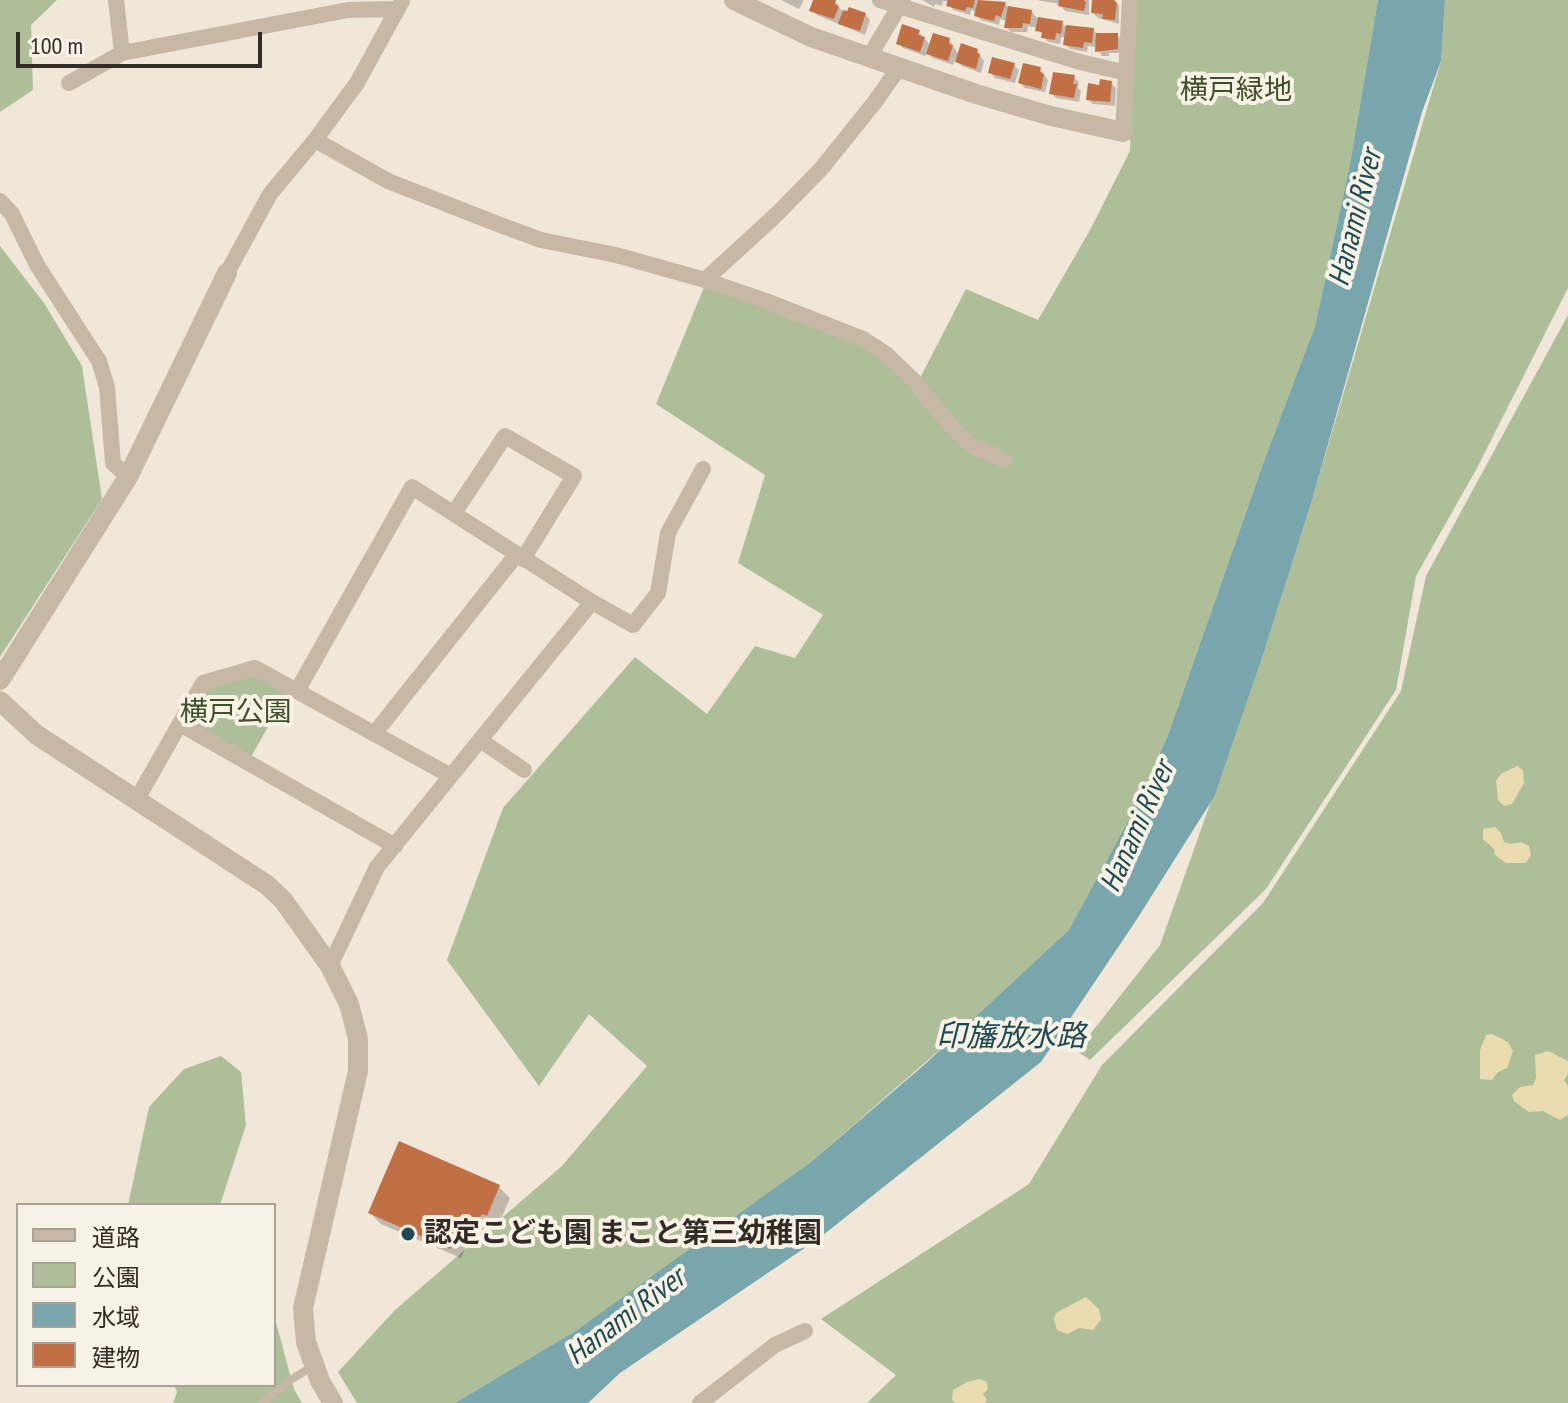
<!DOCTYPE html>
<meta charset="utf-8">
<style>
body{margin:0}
#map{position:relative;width:1568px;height:1403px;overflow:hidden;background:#f0e7d9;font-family:"PT Sans Narrow","Noto Sans JP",sans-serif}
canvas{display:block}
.legend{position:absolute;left:16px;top:1203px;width:260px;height:184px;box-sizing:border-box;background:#f8f1e5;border:2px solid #a9a299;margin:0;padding:10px 14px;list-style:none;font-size:24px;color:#332c26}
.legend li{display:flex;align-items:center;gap:16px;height:40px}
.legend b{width:40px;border:2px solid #a9a299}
.scale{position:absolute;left:16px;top:32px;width:246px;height:36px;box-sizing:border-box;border:4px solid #332c26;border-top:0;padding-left:10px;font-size:24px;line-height:28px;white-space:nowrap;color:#332c26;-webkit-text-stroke:6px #f8f1e5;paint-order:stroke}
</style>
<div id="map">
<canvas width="1568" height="1403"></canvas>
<ul class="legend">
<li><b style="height:10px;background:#c7b8a5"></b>道路</li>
<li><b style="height:22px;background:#aebe99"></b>公園</li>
<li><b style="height:22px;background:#79a5ac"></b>水域</li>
<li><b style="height:22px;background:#c16f45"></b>建物</li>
</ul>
<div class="scale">100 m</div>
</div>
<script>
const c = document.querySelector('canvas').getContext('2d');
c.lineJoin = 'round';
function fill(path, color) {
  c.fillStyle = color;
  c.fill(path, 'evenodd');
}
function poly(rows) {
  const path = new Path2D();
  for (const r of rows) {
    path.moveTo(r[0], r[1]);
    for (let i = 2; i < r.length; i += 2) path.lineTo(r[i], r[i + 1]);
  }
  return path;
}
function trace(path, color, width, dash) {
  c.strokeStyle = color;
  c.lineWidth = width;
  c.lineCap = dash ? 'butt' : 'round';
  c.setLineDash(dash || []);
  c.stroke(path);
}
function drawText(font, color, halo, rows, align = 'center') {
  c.font = font + ' "PT Sans Narrow","Noto Sans JP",sans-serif';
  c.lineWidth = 8;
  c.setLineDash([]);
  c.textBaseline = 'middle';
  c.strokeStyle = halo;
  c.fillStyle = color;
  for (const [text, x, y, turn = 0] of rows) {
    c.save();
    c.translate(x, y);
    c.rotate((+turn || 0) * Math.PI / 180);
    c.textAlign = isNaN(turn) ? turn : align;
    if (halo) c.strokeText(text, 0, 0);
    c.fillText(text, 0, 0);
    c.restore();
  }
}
const green = poly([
 [0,0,57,0,31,25,33,90,0,112],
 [1134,0,1378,0,1349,169,1315,326,1264,461,1168,735,1135,809,1108,863,1069,930,991,1005,811,1162,657,1275,577,1330,455,1403,357,1403,338,1372,395,1310,562,1166,647,1066,589,1014,539,1086,447,960,503,808,635,657,707,714,755,646,795,658,823,615,738,563,765,475,656,404,704,287,834,325,920,378,966,289,1038,320,1089,232,1130,151],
 [1445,0,1568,0,1568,288,1477,468,1416,576,1396,690,1266,889,1090,1060,1077,1051,1160,945,1264,652,1313,497,1441,61],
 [0,246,44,303,82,366,102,499,0,657],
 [1568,315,1568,1403,867,1403,896,1375,821,1319,1029,1184,1102,1065,1263,903,1401,691,1426,576],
 [255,675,287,693,251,757,193,725,190,715,203,690],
 [221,1056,241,1072,246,1125,220,1205,128,1205,149,1107,184,1069],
 [274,1315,294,1389,302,1403,173,1403,177,1392,174,1385,274,1385]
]);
const sand = poly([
 [1517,766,1523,770,1524,783,1512,804,1504,806,1498,800,1496,781,1501,774],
 [1495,827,1501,833,1504,842,1511,844,1521,842,1529,846,1531,855,1526,863,1506,863,1495,855,1494,849,1483,839,1483,829],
 [1492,1034,1508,1042,1513,1051,1507,1068,1498,1072,1492,1080,1480,1079,1480,1050,1486,1035],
 [1548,1051,1568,1061,1568,1074,1564,1080,1568,1086,1568,1115,1560,1120,1543,1111,1529,1112,1514,1101,1512,1095,1520,1087,1533,1085,1536,1078,1535,1055],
 [1086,1297,1099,1309,1101,1320,1093,1330,1079,1328,1067,1334,1057,1330,1054,1319,1056,1313],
 [979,1379,987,1382,988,1389,983,1394,987,1400,985,1403,955,1403,952,1399,953,1390,967,1382]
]);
const water = poly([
 [1378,0,1445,0,1441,61,1422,112,1313,497,1264,652,1214,797,1137,919,1041,1062,818,1239,620,1373,588,1403,455,1403,577,1330,811,1162,924,1065,1069,930,1135,809,1168,735,1264,461,1315,326,1349,169]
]);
const shadow = poly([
 [781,0,804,0,799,9],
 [815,0,833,0,843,12,865,14,870,20,865,35,817,15,812,10],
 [922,0,979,0,997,5,1004,3,1010,9,1032,12,1037,18,1062,23,1066,27,1093,30,1098,35,1117,35,1122,40,1122,53,1109,53,1109,56,1102,56,1097,47,1088,46,1087,52,1070,49,1065,44,1066,38,1061,37,1060,44,1048,42,1038,28,1028,26,1027,32,1011,32,1006,27,1007,21,1000,19,999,25,981,20,976,15,977,12,971,10,970,15,953,10,949,2,943,1,942,6,935,4,934,7],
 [1037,0,1089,0,1089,15,1065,11,1059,4],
 [1094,0,1114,0,1119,5,1119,24,1098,18,1093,13],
 [919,32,931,46,949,40,959,55,977,51,984,61,981,73,962,66,955,59,953,65,933,58,927,52,925,56,903,48,898,43],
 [1014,65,1019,70,1015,83,995,78,990,72],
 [1040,69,1048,80,1045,92,1025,88,1020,83],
 [1074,77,1079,82,1078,88,1081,91,1079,102,1056,98,1051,93],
 [1111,83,1116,88,1115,106,1093,104,1088,99],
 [499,1187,510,1198,498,1226,493,1223,489,1233,475,1227,461,1258,381,1224,370,1213]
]);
const building = poly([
 [813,0,836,0,835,4,839,6,834,19,809,11],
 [948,0,975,0,973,8,967,7,965,11,946,6],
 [978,0,1006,2,1001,17,996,15,994,21,974,16],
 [1059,0,1083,0,1086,2,1084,11,1058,6],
 [1092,0,1114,0,1117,3,1115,20,1102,19,1103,14,1091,13],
 [1008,6,1032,10,1030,24,1023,23,1022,28,1004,28],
 [849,7,866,13,860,31,838,24,843,10,847,11],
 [1038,17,1063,21,1061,34,1056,33,1055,40,1041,38,1042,32,1035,31],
 [902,24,920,30,918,35,925,37,920,52,896,44],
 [1066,25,1094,28,1092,43,1084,42,1083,48,1063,45],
 [933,33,950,38,949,44,953,45,948,61,926,54],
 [1096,33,1118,33,1118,49,1095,52],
 [961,43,978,49,977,53,980,54,976,69,955,62],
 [992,57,1015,63,1010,79,988,73],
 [1023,63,1041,67,1040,72,1044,74,1041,89,1018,83],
 [1053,72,1075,75,1073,84,1077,84,1074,98,1049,94],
 [1100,79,1112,81,1110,102,1086,100,1088,83,1099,85],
 [399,1141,500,1185,487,1216,482,1214,477,1223,464,1217,450,1249,368,1213]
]);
const service = poly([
 [262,1403,292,1379,313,1366]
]);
const minor = poly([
 [116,0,122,53],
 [880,0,1080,62,1127,73],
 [869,57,903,0],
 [69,83,122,53,348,10,398,9],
 [1123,132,1130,0],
 [315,140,388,181,495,223,541,240,616,255,705,280,766,301,863,339,886,354,913,380,958,434,971,445,1004,460],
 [0,201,12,214,37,265,99,361,107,387,113,463,128,477],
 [227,273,270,194,315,140,357,83,402,1],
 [705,280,777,214,821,169,874,103,899,68],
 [454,513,505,436,574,476,523,559],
 [297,691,412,487,592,602,633,625,658,593,668,533,703,469],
 [180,724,395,846],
 [374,734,517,554],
 [480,740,524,770],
 [137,799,203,683,255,668,451,776],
 [330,966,377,867,592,602],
 [700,1403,775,1345,805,1331]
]);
const tertiary = poly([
 [734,0,811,37,976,94,1051,116,1123,132],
 [0,680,128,477,227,273],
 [0,701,37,735,267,885,283,900,330,966,349,1004,358,1039,358,1071,303,1308,306,1342,320,1381,333,1403]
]);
const markers = [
 [408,1234,8,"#1e4b53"]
];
const parkNames = [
 ["横戸緑地",1236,91],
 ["横戸公園",236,713]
];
const poiNames = [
 ["認定こども園 まこと第三幼稚園",424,1234]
];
const waterNames = [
 ["Hanami River",1356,218,-76],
 ["Hanami River",1138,827,-66],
 ["印旛放水路",1011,1037],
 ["Hanami River",626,1317,-37]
];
fill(green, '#aebe99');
fill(sand, '#ebdcb0');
fill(water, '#79a5ac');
fill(shadow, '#0003');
fill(building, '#c16f45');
trace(service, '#c7b8a5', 8);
trace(minor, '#c7b8a5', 16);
trace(tertiary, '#c7b8a5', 20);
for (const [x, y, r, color] of markers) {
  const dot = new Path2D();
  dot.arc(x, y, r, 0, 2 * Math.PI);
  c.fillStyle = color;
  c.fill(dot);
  trace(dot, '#f8f1e5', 3);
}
drawText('28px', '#3f512b', '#f8f1e5', parkNames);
drawText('bold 28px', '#332c26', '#f8f1e5', poiNames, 'left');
drawText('italic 30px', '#1e4b53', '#f8f1e5', waterNames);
</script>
